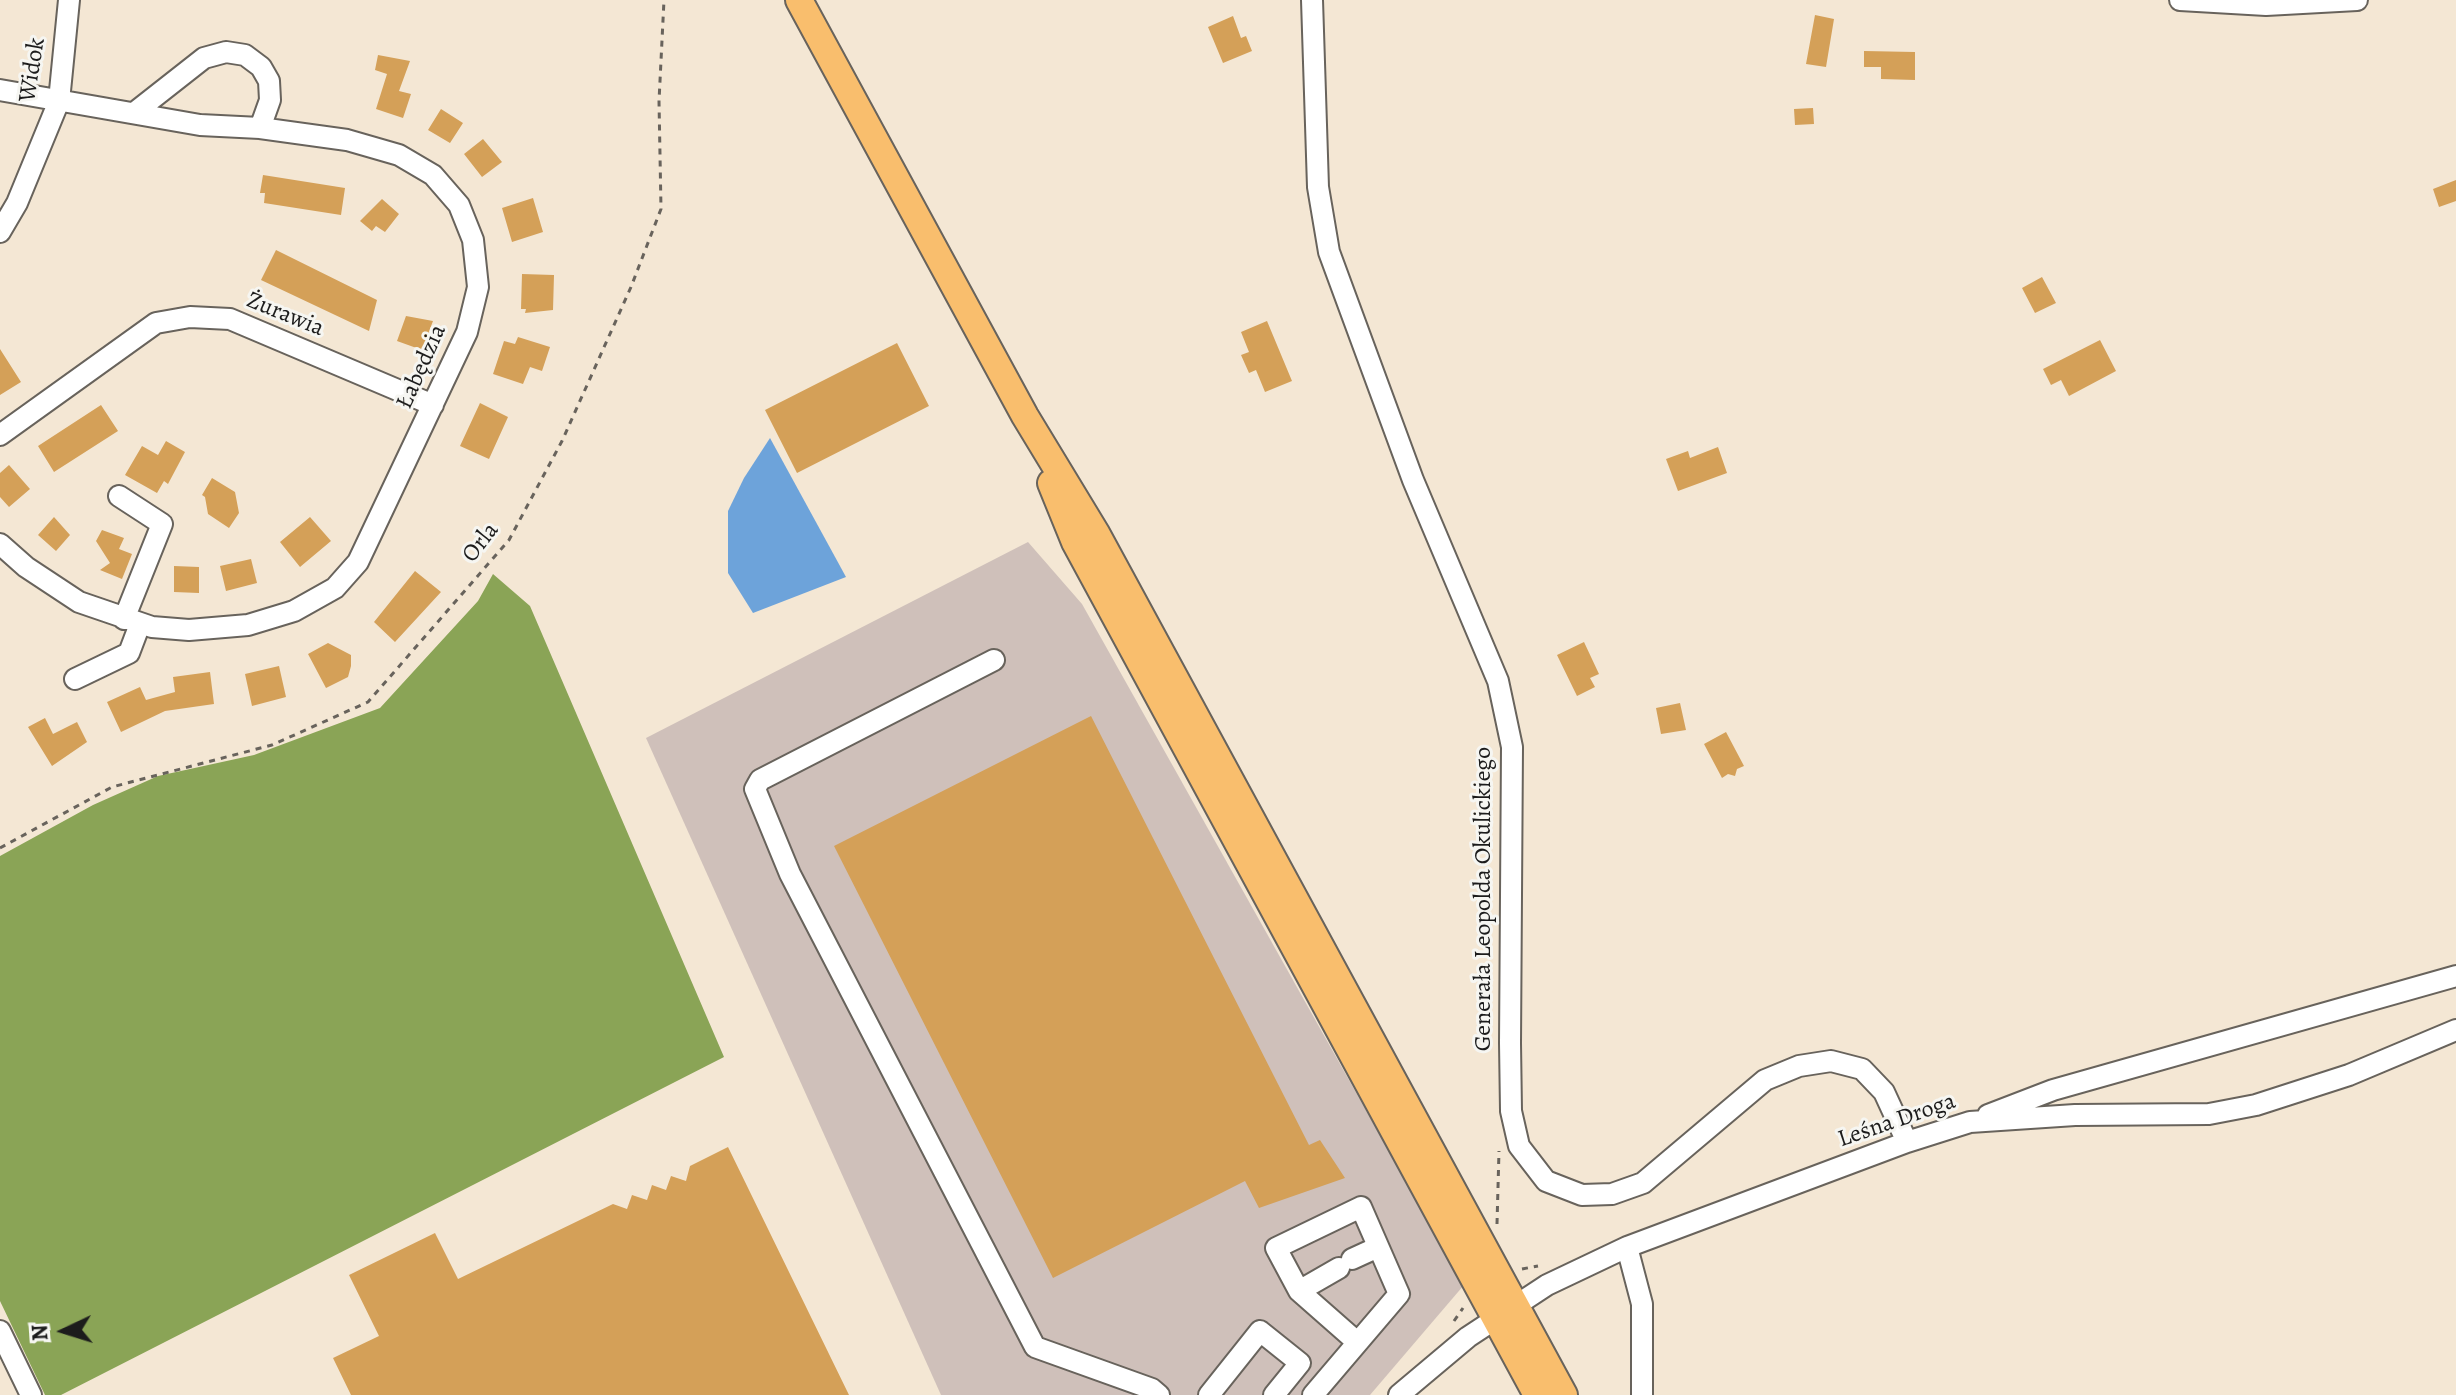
<!DOCTYPE html>
<meta charset="utf-8">
<style>
body{margin:0}
#map{position:relative;width:2456px;height:1395px;overflow:hidden;background:#f4e7d4;font-family:Alegreya,serif}
canvas{display:block}
.north{position:absolute;left:24px;top:1291px;width:80px;height:80px;-webkit-text-stroke:6px #f6f6f2;paint-order:stroke;rotate:266deg;font-size:22px;font-weight:700;line-height:32px;text-align:center;color:#1c1c1c}
.north::after{content:'';display:block;margin:auto;width:28px;height:36px;background:#1c1c1c;clip-path:polygon(50% 0,100% 100%,50% 72%,0 100%)}
</style>
<div id="map">
<canvas width="2456" height="1395"></canvas>
<div class="north">N</div>
</div>
<script>
const c = document.querySelector('canvas').getContext('2d');
c.lineJoin = 'round';
function fill(path, color) {
  c.fillStyle = color;
  c.fill(path, 'evenodd');
}
function poly(rows) {
  const path = new Path2D();
  for (const r of rows) {
    path.moveTo(r[0], r[1]);
    for (let i = 2; i < r.length; i += 2) path.lineTo(r[i], r[i + 1]);
  }
  return path;
}
function trace(path, color, width, dash) {
  c.strokeStyle = color;
  c.lineWidth = width;
  c.lineCap = dash ? 'butt' : 'round';
  c.setLineDash(dash || []);
  c.stroke(path);
}
function drawText(font, color, halo, rows, align = 'center') {
  c.font = font + ' Alegreya,serif';
  c.lineWidth = 6;
  c.setLineDash([]);
  c.textBaseline = 'middle';
  c.strokeStyle = halo;
  c.fillStyle = color;
  for (const [text, x, y, turn = 0] of rows) {
    c.save();
    c.translate(x, y);
    c.rotate((+turn || 0) * Math.PI / 180);
    c.textAlign = isNaN(turn) ? turn : align;
    if (halo) c.strokeText(text, 0, 0);
    c.fillText(text, 0, 0);
    c.restore();
  }
}
const industrial = poly([
 [1028,542,1082,604,1464,1285,1370,1395,941,1395,646,738]
]);
const forest = poly([
 [493,574,530,606,724,1057,61,1395,45,1395,0,1301,0,856,93,805,158,776,254,755,380,708,478,601]
]);
const water = poly([
 [770,438,846,577,753,613,728,573,728,511,744,478]
]);
const building = poly([
 [1815,15,1834,19,1826,67,1806,64],
 [1233,16,1241,38,1246,36,1252,51,1223,63,1208,27],
 [1864,51,1915,52,1915,80,1881,79,1881,67,1864,67],
 [378,55,410,61,399,91,411,94,403,118,376,109,387,74,375,70],
 [1813,108,1814,124,1795,125,1794,109],
 [441,109,463,123,450,143,428,130],
 [483,139,502,162,482,177,464,154],
 [263,175,345,188,341,215,264,203,265,193,260,193],
 [2456,180,2456,201,2439,207,2433,189],
 [533,198,543,232,512,242,502,208],
 [382,199,399,214,385,232,376,226,372,231,360,221],
 [276,250,377,300,369,331,261,280],
 [522,274,554,275,553,310,525,313,526,309,521,309],
 [2042,277,2056,303,2035,313,2022,288],
 [406,316,433,321,422,350,397,341],
 [1267,321,1292,381,1265,392,1256,370,1249,373,1241,355,1249,352,1241,332],
 [518,337,550,347,542,371,530,367,523,384,493,374,504,341,515,344],
 [2100,340,2116,371,2069,396,2061,380,2051,385,2043,369],
 [897,343,929,406,797,473,765,410],
 [0,349,21,382,0,395],
 [480,403,508,417,489,459,460,446],
 [101,405,118,431,54,472,38,446],
 [166,441,185,452,168,484,164,481,157,493,125,475,142,446,158,455],
 [1718,447,1727,473,1678,491,1666,459,1688,451,1690,458],
 [9,465,30,489,9,507,0,497,0,473],
 [212,478,235,492,239,513,229,528,208,514,205,497,202,495],
 [54,517,70,535,56,551,38,535],
 [310,517,331,541,300,567,280,542],
 [102,530,124,538,119,549,132,554,122,579,100,570,110,563,96,541],
 [251,559,257,583,226,591,220,566],
 [174,566,199,567,199,593,174,592],
 [415,571,441,592,395,642,374,622],
 [1584,642,1599,674,1590,678,1595,687,1577,696,1557,655],
 [328,643,351,655,351,666,348,677,326,688,308,654],
 [279,666,286,697,252,706,245,674],
 [210,672,214,704,165,711,121,732,107,702,140,687,146,700,175,692,173,677],
 [1680,703,1686,730,1661,734,1656,708],
 [1091,716,1309,1145,1320,1140,1345,1178,1259,1208,1245,1181,1053,1278,834,846],
 [45,718,53,734,77,722,87,742,52,766,28,727],
 [1726,732,1744,766,1737,769,1735,776,1728,774,1722,778,1704,744],
 [728,1147,849,1395,351,1395,333,1358,379,1336,349,1275,435,1233,458,1279,613,1204,627,1209,632,1195,647,1200,652,1185,666,1190,671,1176,686,1181,690,1166]
]);
const path = poly([
 [0,848,112,787,272,745,368,702,509,540,562,441,631,287,661,209,659,101,664,0],
 [1497,1224,1499,1151],
 [1522,1269,1538,1266],
 [1454,1321,1463,1308]
]);
const minor = poly([
 [1312,0,1318,187,1329,252,1413,480,1498,681,1512,747,1510,1043,1511,1111,1519,1146,1546,1181,1582,1195,1612,1194,1643,1183,1765,1080,1799,1066,1831,1061,1862,1069,1884,1092,1907,1142],
 [2180,0,2266,5,2357,0],
 [0,90,200,125,260,128,347,140,399,155,433,175,459,205,473,240,478,287,467,332,358,562,335,588,294,611,248,625,189,630,152,627,79,602,26,567,0,544],
 [134,113,204,58,226,52,245,55,261,67,269,81,270,100,260,128],
 [0,232,17,203,59,101,69,0],
 [0,435,156,323,190,317,230,319,433,405],
 [119,496,162,524,124,619],
 [994,660,760,780,755,789,790,874,1035,1347,1152,1389,1159,1395],
 [75,679,129,653,140,624],
 [1988,1115,2053,1090,2456,976],
 [1627,1247,1642,1304,1642,1395],
 [1352,1259,1376,1248],
 [1299,1291,1339,1268],
 [0,1331,31,1395],
 [1209,1395,1260,1331,1300,1363,1274,1395],
 [1313,1395,1399,1294,1361,1207,1276,1248,1299,1291,1357,1342],
 [1399,1395,1468,1337,1547,1285,1627,1247,1907,1142,1970,1122,2075,1115,2209,1114,2256,1105,2349,1075,2456,1030]
]);
const major = poly([
 [799,0,1025,416,1096,533,1564,1395],
 [1051,483,1075,542,1537,1395]
]);
const streetNames = [
 ["Widok",33,70,-81],
 ["Żurawia",285,315,22],
 ["Łabędzia",422,367,-66],
 ["Orla",481,543,-52],
 ["Generała Leopolda Okulickiego",1484,899,-90],
 ["Leśna Droga",1897,1121,-19]
];
fill(industrial, '#cfc0ba');
fill(forest, '#8aa456');
fill(water, '#6da3da');
fill(building, '#d4a058');
trace(minor, '#68635c', 24);
trace(major, '#68635c', 30);
trace(path, '#68635c', 3, [6, 6]);
trace(minor, '#fff', 20);
trace(major, '#f9be6d', 26);
drawText('24px', '#1c1c1c', '#f6f6f2', streetNames);
</script>
